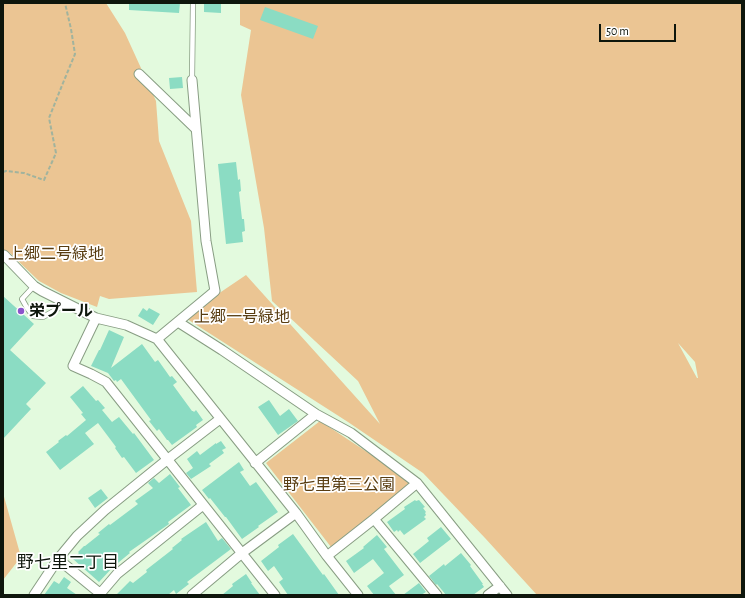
<!DOCTYPE html>
<meta charset="utf-8">
<style>
body{margin:0}
#map{position:relative;width:745px;height:598px;overflow:hidden;background:#e3fade;font-family:"Alegreya Sans",sans-serif}
canvas{display:block}
.frame{position:absolute;inset:0;border:4px solid #0e160c;pointer-events:none}
.scale{position:absolute;left:599px;top:24px;width:77px;height:18px;box-sizing:border-box;border:2px solid #0e160c;border-top:0;padding-left:5px;font-size:12px;line-height:14px;white-space:nowrap;color:#0e160c;-webkit-text-stroke:3px #fff;paint-order:stroke}
</style>
<div id="map">
<canvas width="745" height="598"></canvas>
<div class="frame"></div>
<div class="scale">50 m</div>
</div>
<script>
const c = document.querySelector('canvas').getContext('2d');
c.lineJoin = 'round';
function fill(path, color) {
  c.fillStyle = color;
  c.fill(path, 'evenodd');
}
function poly(rows) {
  const path = new Path2D();
  for (const r of rows) {
    path.moveTo(r[0], r[1]);
    for (let i = 2; i < r.length; i += 2) path.lineTo(r[i], r[i + 1]);
  }
  return path;
}
function trace(path, color, width, dash) {
  c.strokeStyle = color;
  c.lineWidth = width;
  c.lineCap = dash ? 'butt' : 'round';
  c.setLineDash(dash || []);
  c.stroke(path);
}
function drawText(font, color, halo, rows, align = 'center') {
  c.font = font + ' "Alegreya Sans","Noto Sans JP",sans-serif';
  c.lineWidth = 3.5;
  c.setLineDash([]);
  c.textBaseline = 'middle';
  c.strokeStyle = halo;
  c.fillStyle = color;
  for (const [text, x, y, turn = 0] of rows) {
    c.save();
    c.translate(x, y);
    c.rotate((+turn || 0) * Math.PI / 180);
    c.textAlign = isNaN(turn) ? turn : align;
    if (halo) c.strokeText(text, 0, 0);
    c.fillText(text, 0, 0);
    c.restore();
  }
}
const green = poly([
 [3,3,106,3,125,33,156,101,159,141,191,221,197,292,109,299,100,296,97,307,61,293,39,281,17,260,10,253,3,250],
 [240,3,742,3,742,595,537,595,485,538,423,473,348,422,184,317,246,275,380,424,358,381,272,301,264,228,241,95,251,30,240,25],
 [678,343,695,362,698,378,697,378],
 [320,421,414,483,331,547,266,463],
 [3,493,21,557,3,580]
]);
const building = poly([
 [129,3,180,3,179,13,129,10],
 [204,3,221,3,221,13,204,12],
 [265,7,318,26,313,39,260,20],
 [182,77,183,88,170,89,169,78],
 [236,162,238,180,240,179,241,191,239,192,242,219,244,219,245,231,242,232,243,242,226,244,218,164],
 [3,296,34,324,10,350,46,383,26,404,31,409,3,439],
 [143,308,147,311,149,308,160,314,153,325,138,316],
 [109,330,124,337,111,368,142,344,155,362,158,360,170,377,172,376,177,382,173,385,192,411,193,411,194,412,196,410,203,420,196,425,197,427,172,445,168,440,167,440,159,429,157,431,149,421,151,420,121,379,117,382,116,380,114,381,108,373,91,366,99,350,100,350],
 [83,386,96,401,98,400,105,408,102,410,112,422,119,417,133,434,134,433,154,460,136,473,124,457,122,458,115,448,116,447,98,423,85,433,94,444,60,470,46,452,59,442,58,441,66,435,67,436,86,420,81,414,83,413,70,397],
 [269,400,280,416,289,409,298,421,278,435,258,407],
 [221,441,226,448,222,450,224,453,209,464,211,466,191,479,186,473,193,468,187,459,197,451,200,455,216,443,216,444],
 [239,462,244,470,240,472,250,486,256,482,278,512,258,526,259,527,242,539,226,517,225,517,210,498,209,499,202,490],
 [170,474,180,487,178,488,191,505,168,522,169,524,129,552,130,553,113,567,99,582,73,559,79,553,78,552,84,546,85,546,100,534,98,533,109,524,110,525,138,504,135,501,153,488,148,483,154,478,159,483],
 [101,489,108,498,95,508,88,498],
 [415,500,416,501,419,500,425,507,423,508,426,512,425,513,426,515,424,517,426,519,404,535,400,530,398,532,397,530,394,532,387,522,405,509,404,507],
 [206,522,218,541,222,538,231,549,187,582,189,584,176,594,174,590,168,595,116,595,130,581,133,583,147,572,146,570,173,549,172,548,182,540,181,539],
 [441,527,451,539,420,563,413,554,429,541,427,538],
 [293,534,323,575,324,574,339,595,288,595,279,582,283,579,274,566,268,571,261,561,279,547,278,545],
 [377,535,387,547,384,549,404,575,389,586,396,595,374,595,367,586,384,573,373,559,354,573,346,561,364,548,363,547],
 [461,553,471,565,470,566,483,584,482,584,484,587,473,595,446,595,437,584,436,585,429,576,444,564,445,566],
 [246,574,252,583,251,583,260,595,222,595,233,586,232,584],
 [64,577,71,582,67,588,77,595,44,595,54,581,59,584],
 [419,583,426,592,421,595,403,595]
]);
const path = poly([
 [3,172,6,171,24,173,44,180,56,153,49,118,63,83,75,54,71,29,65,3]
]);
const lane = poly([
 [192,80,193,3],
 [34,286,22,299,27,308,33,316,43,317,68,303]
]);
const street = poly([
 [139,74,196,129],
 [3,255,4,255,34,286,42,291,96,318,126,325,157,339,296,513,327,556,358,595],
 [96,318,73,366,91,374,106,382,275,595],
 [178,322,222,350,316,414,351,433,417,483,507,595],
 [157,339,215,291,206,241,192,80],
 [255,463,316,414],
 [374,519,437,595],
 [327,556,374,519,417,483],
 [58,559,102,595],
 [34,595,58,559,77,536,105,510,168,459,220,419],
 [99,595,117,574,203,505],
 [192,595,242,553,296,513],
 [488,595,500,586]
]);
const markers = [
 [21,311,4,"#8c54cb"]
];
const parkNames = [
 ["上郷二号緑地",56,254],
 ["上郷一号緑地",242,317],
 ["野七里第三公園",339,485]
];
const poiNames = [
 ["栄プール",29,311]
];
const neighbourhoodNames = [
 ["野七里二丁目",68,563]
];
fill(green, '#ebc593');
fill(building, '#8bdcc3');
trace(lane, '#889d83', 6);
trace(street, '#889d83', 11);
trace(path, '#a1b39d', 2, [4, 2]);
trace(lane, '#fff', 4.5);
trace(street, '#fff', 9);
for (const [x, y, r, color] of markers) {
  const dot = new Path2D();
  dot.arc(x, y, r, 0, 2 * Math.PI);
  c.fillStyle = color;
  c.fill(dot);
  trace(dot, '#fff', 1.5);
}
drawText('16px', '#593d11', '#fff', parkNames);
drawText('bold 16px', '#0e160c', '#fff', poiNames, 'left');
drawText('17px', '#0e160c', '#fff', neighbourhoodNames);
</script>
